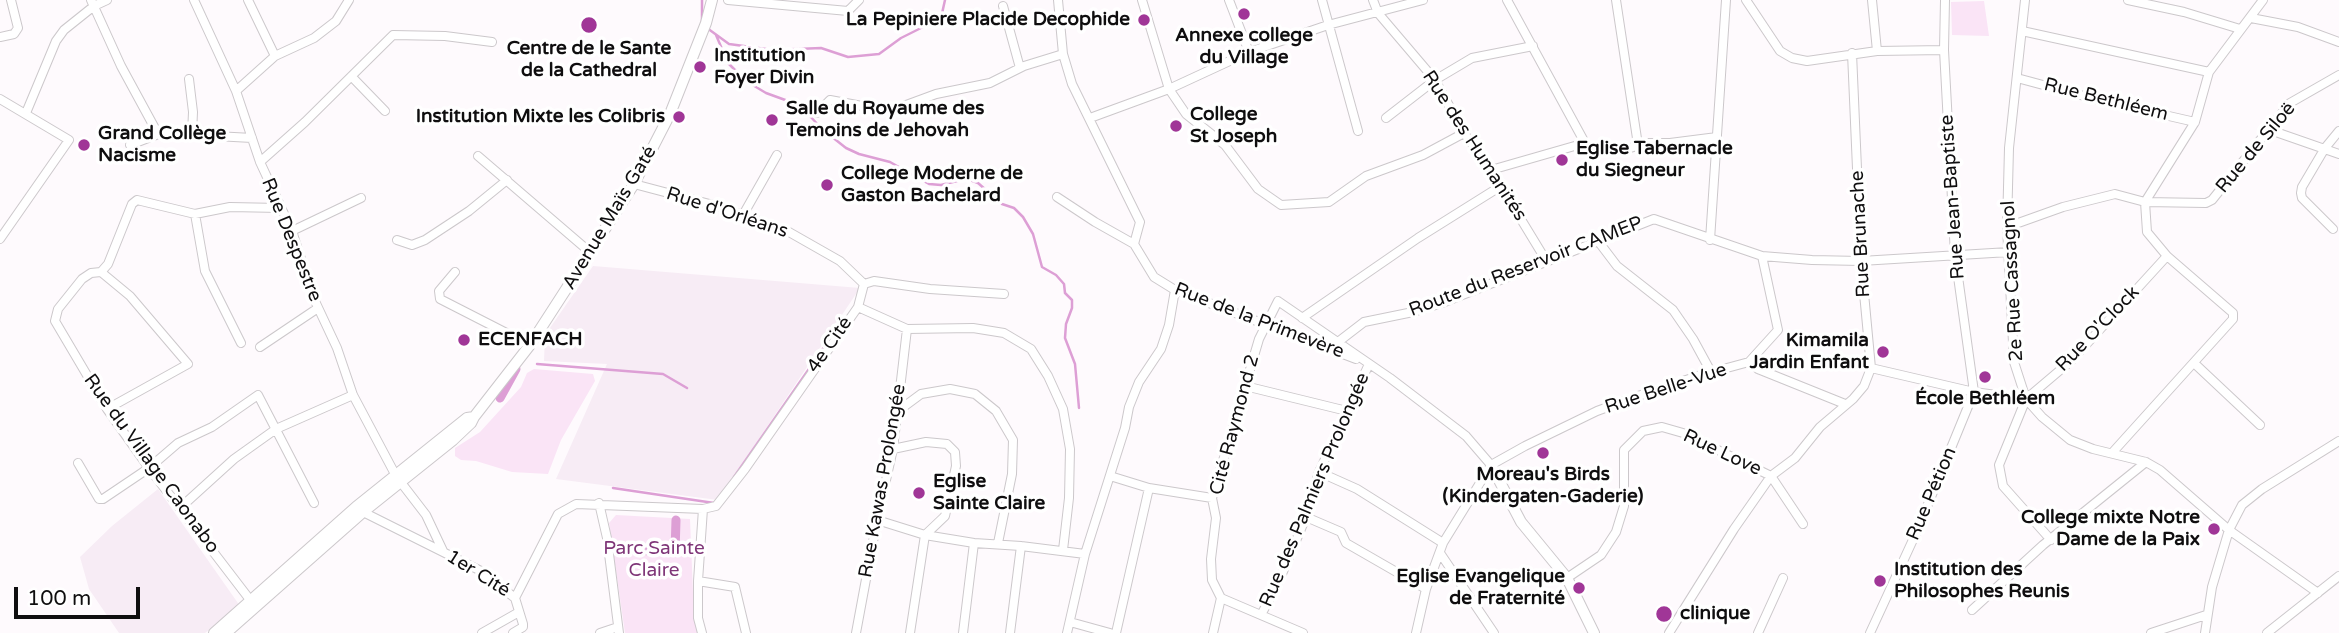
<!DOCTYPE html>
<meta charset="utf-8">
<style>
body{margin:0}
#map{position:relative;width:2339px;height:633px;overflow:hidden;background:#fefafd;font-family:"Varela Round",sans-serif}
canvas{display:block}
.scale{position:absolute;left:14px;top:587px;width:126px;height:32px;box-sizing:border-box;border:4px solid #0f0e0f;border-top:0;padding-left:9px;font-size:21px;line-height:24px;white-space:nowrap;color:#0f0e0f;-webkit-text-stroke:5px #fff;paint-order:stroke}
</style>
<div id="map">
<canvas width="2339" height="633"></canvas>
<div class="scale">100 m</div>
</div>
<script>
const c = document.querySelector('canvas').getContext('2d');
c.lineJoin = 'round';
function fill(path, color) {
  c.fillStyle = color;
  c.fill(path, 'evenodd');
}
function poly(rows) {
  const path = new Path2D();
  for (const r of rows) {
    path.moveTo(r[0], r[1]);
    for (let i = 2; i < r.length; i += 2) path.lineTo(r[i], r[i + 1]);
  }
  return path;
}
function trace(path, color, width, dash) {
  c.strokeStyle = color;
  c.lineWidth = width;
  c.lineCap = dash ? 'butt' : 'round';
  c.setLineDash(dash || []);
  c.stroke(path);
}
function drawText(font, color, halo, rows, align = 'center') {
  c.font = font + ' "Varela Round",sans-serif';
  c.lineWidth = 7;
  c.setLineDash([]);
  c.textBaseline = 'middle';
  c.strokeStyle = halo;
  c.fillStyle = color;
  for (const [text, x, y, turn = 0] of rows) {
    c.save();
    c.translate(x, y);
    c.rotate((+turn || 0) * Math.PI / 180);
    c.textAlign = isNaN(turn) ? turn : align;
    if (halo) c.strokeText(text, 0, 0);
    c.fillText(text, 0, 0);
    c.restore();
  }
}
const built = poly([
 [593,266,860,288,718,500,556,479,607,364,544,361,545,335],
 [158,489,240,606,205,633,119,633,89,589,80,557,112,526]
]);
const green = poly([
 [1984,1,1989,36,1952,35,1951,2],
 [534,369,593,374,595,381,561,440,548,474,512,472,476,461,461,460,455,456,455,448,480,432,521,387,527,373],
 [616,515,690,519,694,617,698,633,625,633,609,523]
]);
const stream = poly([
 [702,0,702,24],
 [707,28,729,44,773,50,821,48,848,57,879,54,901,38,941,18,945,0],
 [716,35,728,63,746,81,766,93,788,101,808,114,822,129,846,148,859,154,890,162,929,184,941,185,961,180,970,180,978,183,1002,204,1014,208,1023,217,1033,234,1042,267,1056,275,1064,284,1065,293,1072,300,1072,308,1066,324,1065,338,1075,364,1079,408],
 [537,364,663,374,687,388],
 [734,477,836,330],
 [613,488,714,503]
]);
const canal = poly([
 [500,398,516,369],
 [631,550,675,552,676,520]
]);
const minor = poly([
 [91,0,121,66,158,134],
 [194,0,236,91,260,162,292,231,314,299,337,348,353,395,396,476,426,515,443,551],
 [248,0,275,56],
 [728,0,848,11,859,0],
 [1058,0,1063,54,1072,84,1140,222,1134,244],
 [1142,0,1169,89,1186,114,1225,145,1258,189,1281,205,1329,202,1366,176,1423,155,1464,133],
 [1229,0,1249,52],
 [1322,0,1358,131],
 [1373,0,1378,13,1435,80,1464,133,1491,170,1547,262],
 [1507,0,1585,143,1595,151,1623,150,1648,143,1670,143,1717,137],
 [1616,0,1638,145],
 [1746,0,1780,51,1792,58,1807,61,1877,51,1944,50],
 [1872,0,1877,51],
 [2025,0,2009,148,2007,227,2014,362,2026,399,2042,417,2070,440,2093,449,2146,462,2160,470,2229,530,2318,593],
 [2128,0,2184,12,2240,29],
 [1003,6,1020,68],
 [2251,18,2298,27,2339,42],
 [2022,31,2209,72],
 [0,37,14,34,18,28,11,0],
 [352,77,385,111],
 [2017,78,2099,100,2195,122],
 [189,79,193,112,192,134],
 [236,91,275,56,314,38,336,21,349,0],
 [0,99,69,140,0,239],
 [26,113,56,41,64,30,94,6,107,0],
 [817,113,830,100,862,106,898,108,936,94,990,83,1024,66,1063,54],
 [1090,118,1169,89,1249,52,1328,25,1423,0],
 [1386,118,1435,80,1472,58,1533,46],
 [2270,130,2339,154],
 [130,145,161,133,252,138],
 [478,156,591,253],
 [260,162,305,122,393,35,445,36,492,42],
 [1491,170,1585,143],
 [1057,197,1095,222,1134,244,1154,277,1175,290,1356,359],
 [195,214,205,271,241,343],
 [743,215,777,155],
 [2007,227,2063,207,2115,194,2145,202,2206,203,2212,200,2290,103,2339,75],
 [2333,229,2302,198,2301,193,2302,187,2325,148,2339,131],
 [292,231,361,198],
 [397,240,412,245,425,240,469,211,507,180],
 [1710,240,1726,0],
 [1598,241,1617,266,1673,310,1693,339,1711,372],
 [101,272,130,296,188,364,107,409],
 [455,272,439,291,440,299,530,345],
 [864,284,874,281,930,289,1004,294],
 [858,307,907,329,973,328,1004,333,1031,349,1048,376,1063,409,1070,449,1069,498,1063,550],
 [1302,318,1418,238,1501,186],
 [1338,342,1364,322,1413,312,1442,303,1654,219,1762,256,1812,260,1861,261,2009,252],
 [260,347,318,308],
 [1749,362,1778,330,1762,256],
 [2194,363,2260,425],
 [1871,368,1974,392,2026,399],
 [1245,386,1347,411],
 [898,411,921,394,950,389,975,394,996,411,1013,440,1012,474,998,543],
 [893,449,926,442,947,444,955,452,956,466,945,516,925,535,910,633],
 [2112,453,2233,319,2233,313,2167,256,2147,232,2145,202,2195,122,2209,72,2263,0],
 [78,463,99,499,103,499,149,468,178,443,212,427,258,395,314,503],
 [1319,472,1357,489,1443,543],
 [1110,476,1149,488,1212,498],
 [599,503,607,538,619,633],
 [180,508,234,459,276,429,353,395],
 [361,511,479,570,515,598,558,514,576,504,703,509,716,506,745,469,858,307,864,284,840,261,789,232,721,207,634,184],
 [1306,517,1341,532,1346,543,1426,589],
 [877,520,925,535,974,543,1021,546,1085,554],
 [2051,540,2003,486,1999,465,2026,399,2072,360,2167,256],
 [1440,553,1494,633],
 [1567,578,1601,555,1616,532,1624,506,1624,450,1643,431,1662,427,1683,433,1771,476,1803,524],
 [698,581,735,587,746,633],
 [1221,598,1303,633],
 [254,605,149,468,107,409,55,321,58,309,82,279,91,273,101,272,108,264,132,204,137,200,195,214,230,207,280,208],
 [1972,610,2043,545,2146,462],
 [1261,615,1279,581,1306,517,1319,472,1369,364],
 [1070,622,1110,633],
 [482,633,519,612],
 [513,633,523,627,523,624,515,598],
 [600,633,618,627],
 [702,633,698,618,698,581,703,509],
 [856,633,877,520,893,449,907,329],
 [963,633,974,543],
 [1010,633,1021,546],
 [1067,633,1085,554,1125,428,1129,407,1139,382,1161,349,1169,325,1175,290],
 [1116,633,1149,488],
 [1213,633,1221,598,1212,580,1211,559,1216,518,1212,498,1259,339,1278,301,1390,378,1466,436,1491,465],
 [1416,633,1426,589,1443,543,1491,465,1525,446,1597,411,1635,397,1701,375,1749,362,1758,369,1845,404],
 [1669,633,1734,529,1771,476,1795,458,1820,427,1853,399,1864,386,1871,368,1861,261,1852,53],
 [1758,633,1783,578],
 [1870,633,1917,531,1974,392,1955,255,1944,50,1945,0],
 [2151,633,2206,615],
 [2205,633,2212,587,2229,530,2242,505,2262,489,2339,441],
 [2267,633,2339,576]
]);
const tertiary = poly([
 [474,417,530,345,634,184,670,114,706,23,712,0],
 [1491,465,1521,522,1567,578,1594,633],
 [214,633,356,507,467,418,474,417,471,423,453,440,363,512,226,633]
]);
const markers = [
 [1244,14,7,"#a03697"],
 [1144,20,7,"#a03697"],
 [589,25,9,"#a03697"],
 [700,67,7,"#a03697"],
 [679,117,7,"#a03697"],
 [772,120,7,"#a03697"],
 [1176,126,7,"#a03697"],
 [84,145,7,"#a03697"],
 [1562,160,7,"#a03697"],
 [827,185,7,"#a03697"],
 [464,340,7,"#a03697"],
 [1883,352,7,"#a03697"],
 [1985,377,7,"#a03697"],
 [1543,453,7,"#a03697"],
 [919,493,7,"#a03697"],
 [2214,529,7,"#a03697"],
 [1880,581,7,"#a03697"],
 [1579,588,7,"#a03697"],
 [1664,614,9,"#a03697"]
];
const poiNames = [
 ["La Pepiniere Placide Decophide",1130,20,"right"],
 ["Annexe college",1244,36,"center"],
 ["du Village",1244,58,"center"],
 ["Centre de le Sante",589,49,"center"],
 ["de la Cathedral",589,71,"center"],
 ["Institution",714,56],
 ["Foyer Divin",714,78],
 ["Salle du Royaume des",786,109],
 ["Temoins de Jehovah",786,131],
 ["College",1190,115],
 ["St Joseph",1190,137],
 ["Institution Mixte les Colibris",665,117,"right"],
 ["Grand Collège",98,134],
 ["Nacisme",98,156],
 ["Eglise Tabernacle",1576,149],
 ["du Siegneur",1576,171],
 ["College Moderne de",841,174],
 ["Gaston Bachelard",841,196],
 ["ECENFACH",478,340],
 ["Kimamila",1869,341,"right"],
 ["Jardin Enfant",1869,363,"right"],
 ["École Bethléem",1985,399,"center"],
 ["Moreau's Birds",1543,475,"center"],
 ["(Kindergaten-Gaderie)",1543,497,"center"],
 ["Eglise",933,482],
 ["Sainte Claire",933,504],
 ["College mixte Notre",2200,518,"right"],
 ["Dame de la Paix",2200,540,"right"],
 ["Institution des",1894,570],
 ["Philosophes Reunis",1894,592],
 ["Eglise Evangelique",1565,577,"right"],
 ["de Fraternité",1565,599,"right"],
 ["clinique",1680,614]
];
const streetNames = [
 ["Rue Bethléem",2106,100,14],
 ["Rue des Humanités",1474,146,57],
 ["Rue de Siloë",2256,148,-50],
 ["Rue Jean-Baptiste",1953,197,-94],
 ["Rue d'Orléans",727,213,18],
 ["Avenue Maïs Gaté",610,218,-59],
 ["Rue Brunache",1861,234,-93],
 ["Rue Despestre",291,240,68],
 ["Route du Reservoir CAMEP",1526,267,-21],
 ["2e Rue Cassagnol",2013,281,-93],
 ["Rue de la Primevère",1259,321,21],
 ["Rue O'Clock",2098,329,-46],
 ["4e Cité",830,345,-55],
 ["Rue Belle-Vue",1666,389,-18],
 ["Cité Raymond 2",1235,425,-75],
 ["Rue Love",1722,453,25],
 ["Rue du Village Caonabo",151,464,54],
 ["Rue Kawas Prolongée",883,481,-80],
 ["Rue des Palmiers Prolongée",1315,490,-67],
 ["Rue Pétion",1932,494,-67],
 ["1er Cité",478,574,32]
];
const parkNames = [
 ["Parc Sainte",654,549],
 ["Claire",654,571]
];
fill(built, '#f7ecf5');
fill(green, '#fae4f6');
trace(stream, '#dd9fd5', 2.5);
trace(canal, '#dd9fd5', 9);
trace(minor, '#ccc8cb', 10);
trace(tertiary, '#ccc8cb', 12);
trace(minor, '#fff', 8);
trace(tertiary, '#fff', 10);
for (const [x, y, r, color] of markers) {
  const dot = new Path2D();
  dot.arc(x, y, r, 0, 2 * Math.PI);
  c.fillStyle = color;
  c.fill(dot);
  trace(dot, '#fff', 2.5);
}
drawText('bold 19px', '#0f0e0f', '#fff', poiNames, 'left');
drawText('19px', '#0f0e0f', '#fff', streetNames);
drawText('19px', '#7f3678', '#fff', parkNames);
</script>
